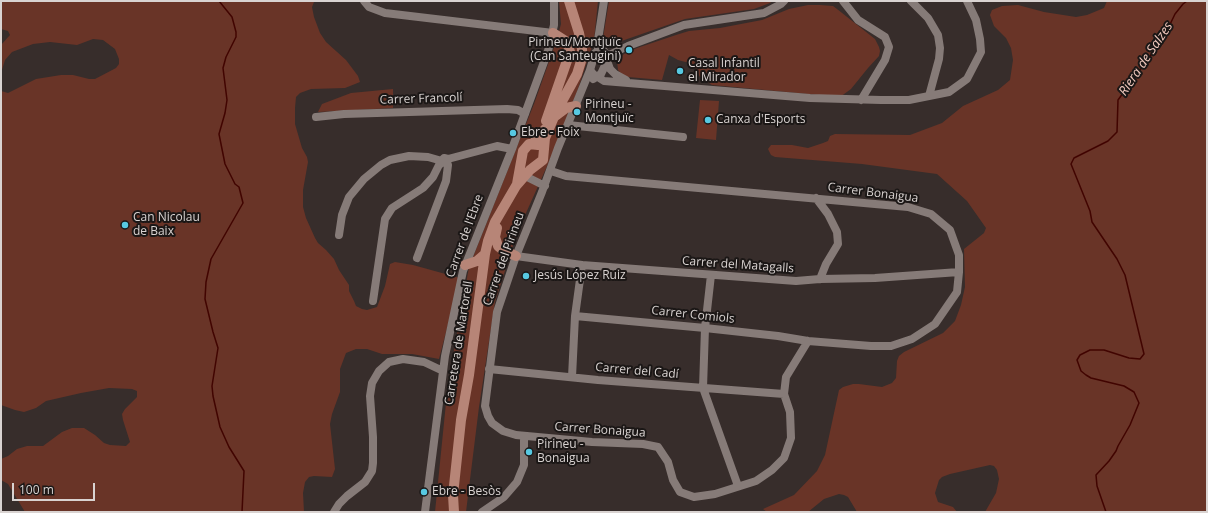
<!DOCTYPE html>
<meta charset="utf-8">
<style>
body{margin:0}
#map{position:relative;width:1208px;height:513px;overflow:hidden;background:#372d2b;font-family:"Open Sans",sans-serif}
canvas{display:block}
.frame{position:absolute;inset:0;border:2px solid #d9d3d1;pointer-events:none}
.scale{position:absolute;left:12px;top:483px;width:83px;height:18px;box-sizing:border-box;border:2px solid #d9d3d1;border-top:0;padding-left:5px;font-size:12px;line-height:14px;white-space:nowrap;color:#d9d3d1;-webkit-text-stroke:3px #1b1716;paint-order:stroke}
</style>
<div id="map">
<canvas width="1208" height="513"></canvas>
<div class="frame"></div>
<div class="scale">100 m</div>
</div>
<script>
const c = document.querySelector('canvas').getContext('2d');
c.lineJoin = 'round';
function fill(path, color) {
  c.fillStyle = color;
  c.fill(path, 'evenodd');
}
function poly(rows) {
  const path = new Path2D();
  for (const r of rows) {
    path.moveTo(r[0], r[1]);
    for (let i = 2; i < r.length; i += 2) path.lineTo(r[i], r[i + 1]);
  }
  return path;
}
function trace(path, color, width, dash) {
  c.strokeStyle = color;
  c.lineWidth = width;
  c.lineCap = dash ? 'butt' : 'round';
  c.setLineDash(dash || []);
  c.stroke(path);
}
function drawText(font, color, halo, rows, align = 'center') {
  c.font = font + ' "Open Sans",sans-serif';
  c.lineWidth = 4;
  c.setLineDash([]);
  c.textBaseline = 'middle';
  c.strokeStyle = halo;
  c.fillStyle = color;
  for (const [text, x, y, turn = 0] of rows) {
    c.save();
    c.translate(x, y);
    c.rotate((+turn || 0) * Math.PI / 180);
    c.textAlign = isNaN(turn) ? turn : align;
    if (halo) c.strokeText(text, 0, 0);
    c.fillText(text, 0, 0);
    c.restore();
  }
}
const green = poly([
 [1,1,316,1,314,2,312,7,314,17,320,33,326,42,346,60,358,76,360,82,345,88,311,89,300,93,296,97,295,108,295,124,302,148,307,157,308,162,303,190,303,207,306,218,315,238,318,243,326,250,334,259,339,270,349,285,349,291,354,301,356,306,362,309,367,310,377,307,385,286,390,264,395,262,413,265,460,278,439,359,412,354,382,354,367,349,356,349,346,353,340,369,340,392,332,414,330,424,335,469,332,477,314,476,309,477,305,482,303,493,304,512,25,512,8,484,1,480,1,459,8,456,17,449,27,446,43,446,62,432,72,428,84,428,95,435,104,443,110,445,126,446,130,442,123,420,122,414,125,409,137,397,137,391,132,389,109,388,81,393,46,401,36,408,24,412,15,410,1,405,1,91,8,93,36,79,61,75,73,75,89,79,95,79,116,68,119,64,119,59,115,49,103,40,93,39,77,45,50,42,33,44,12,52,5,60,1,73,1,45,10,35,8,31,1,29],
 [559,1,598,1,594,40,577,92,557,144,517,233,495,302,479,407,466,512,435,512,448,383,469,267,534,104,556,42,561,24],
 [609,1,772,1,770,3,754,9,685,19,610,45,605,43,603,38],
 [1107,1,1207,1,1207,512,985,512,996,493,999,479,997,470,994,466,990,465,950,474,942,477,939,480,935,493,938,502,953,507,957,512,857,512,848,497,844,495,839,494,824,499,808,512,767,512,763,509,794,495,817,471,825,455,839,390,843,387,853,384,859,384,882,387,892,383,896,378,897,361,899,356,904,352,943,333,955,321,961,305,965,287,964,249,984,233,986,228,967,201,937,174,862,164,775,157,771,155,768,149,771,145,792,145,808,148,823,143,828,141,830,136,835,134,910,135,942,123,963,106,998,90,1010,80,1013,60,1011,48,1006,38,994,26,990,15,992,10,1002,6,1018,5,1044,12,1076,17,1087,15,1104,8],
 [808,5,820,5,833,6,837,9,875,39,879,47,880,51,879,56,868,68,851,89,840,97,712,85,700,77,693,64,678,60,669,55,662,80,628,77,622,75,618,70,617,61,624,54,637,48,676,35,689,31,720,28,762,20,789,9],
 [393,89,393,108,318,112,322,104,351,93],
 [700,100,719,101,716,140,696,138]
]);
const stream = poly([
 [219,1,232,17,236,32,236,37,226,57,223,68,227,100,225,113,219,134,225,164,235,184,239,187,243,203,211,259,206,282,205,299,213,332,218,348,212,386,213,396,220,427,229,447,244,471,242,512],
 [1106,512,1097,486,1096,475,1109,461,1116,451,1118,446,1130,425,1139,403,1134,392,1124,386,1091,378,1086,375,1081,371,1077,360,1080,355,1090,350,1104,350,1129,358,1140,359,1144,354,1125,275,1117,259,1092,222,1090,211,1071,164,1074,158,1108,141,1117,132,1118,100,1164,37,1175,14,1183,4,1187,1]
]);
const minor = poly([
 [364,1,369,7,385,13,553,33],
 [604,1,598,40,598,51,595,53,590,70,593,74,604,81,810,98,881,100,909,100,949,92,967,79,981,52,980,39,976,20,967,1],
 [843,1,858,20,885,37,889,47,885,60,861,100],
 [911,1,928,18,938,35,940,48,939,59,929,96],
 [607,56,628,46,684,25,764,13,781,4,784,1],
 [607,61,610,69,615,74,626,80],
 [590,70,558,148,542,192,516,256,497,312,485,406,488,416,492,423,503,431,516,435,592,442,643,444,658,447,668,462,673,480,680,492,694,497,715,494,756,481,772,470,784,458,791,438,790,412,784,394,786,377,808,341],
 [593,79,601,74,607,61,607,56,604,51],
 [316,117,344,114,507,109,518,110,525,114],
 [568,125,683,137],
 [442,160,444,158,448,159,497,146,512,149],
 [551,171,566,176,908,207,931,214,950,230,959,255,959,272,957,292,935,324,912,339,891,346,871,346,808,341,778,336,705,328,575,316],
 [529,178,545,186],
 [816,198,828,214,837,232,838,244,826,264,820,279],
 [339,235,342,215,349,197,364,179,381,165,390,160,409,156,428,157,442,161,445,163],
 [516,256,582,265,796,281,820,279,875,278,959,272],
 [417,258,446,181,448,165,447,162],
 [711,275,705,328,703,388,738,486],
 [373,301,385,219,392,208,423,188,433,177,439,165,443,162],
 [489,369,598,380,784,394],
 [572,377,575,316,582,265],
 [334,512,339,504,347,496,365,482,372,471,373,463,373,437,370,396,372,383,379,371,389,362,403,359,424,362,443,371],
 [425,512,445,356,463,271,512,149,548,51,554,25,554,1],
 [482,512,504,497,517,482,524,465,524,436]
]);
const major = poly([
 [555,114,577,74,582,58,582,49,579,33,569,1],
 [546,121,570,52,567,42,553,33],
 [532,144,540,137,545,129],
 [517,184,523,151,529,144,538,145],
 [497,228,495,237,498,246,503,250,516,256],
 [465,265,477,261,485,254],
 [454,512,453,495,461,420,469,375,485,254,488,241,495,222,516,186,530,170,543,160,545,138,554,117,566,108,576,106]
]);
const markers = [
 [629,50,4,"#57c9e2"],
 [680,71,4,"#57c9e2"],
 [577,112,4,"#57c9e2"],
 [708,120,4,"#57c9e2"],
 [513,133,4,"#57c9e2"],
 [125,225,4,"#57c9e2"],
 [526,276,4,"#57c9e2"],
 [529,452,4,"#57c9e2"],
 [424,492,4,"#57c9e2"]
];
const poiNames = [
 ["Pirineu/Montjuïc",621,43,"right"],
 ["(Can Santeugini)",621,57,"right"],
 ["Casal Infantil",688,64],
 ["el Mirador",688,78],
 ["Pirineu -",585,105],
 ["Montjuïc",585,119],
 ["Canxa d'Esports",716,120],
 ["Ebre - Foix",521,133],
 ["Can Nicolau",133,218],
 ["de Baix",133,232],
 ["Jesús López Ruiz",534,276],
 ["Pirineu -",537,445],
 ["Bonaigua",537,459],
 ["Ebre - Besòs",432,492]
];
const streetNames = [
 ["Carrer Francolí",421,99,-2],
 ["Carrer Bonaigua",873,193,7],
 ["Carrer de l'Ebre",465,236,-70],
 ["Carrer del Pirineu",504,259,-70],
 ["Carrer del Matagalls",738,265,4],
 ["Carrer Comiols",693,315,6],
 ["Carretera de Martorell",459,343,-81],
 ["Carrer del Cadí",637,371,5],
 ["Carrer Bonaigua",600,430,4]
];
const waterNames = [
 ["Riera de Salzes",1146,59,-56]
];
fill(green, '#693427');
trace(stream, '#410400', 1.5);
trace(minor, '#867b78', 8);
trace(major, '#b78577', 10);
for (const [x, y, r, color] of markers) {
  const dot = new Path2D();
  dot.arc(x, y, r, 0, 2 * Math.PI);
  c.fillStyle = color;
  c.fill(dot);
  trace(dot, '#1b1716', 1.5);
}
drawText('12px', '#d9d3d1', '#1b1716', poiNames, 'left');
drawText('12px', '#d9d3d1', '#1b1716', streetNames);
drawText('italic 13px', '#f3cabf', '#1b1716', waterNames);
</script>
